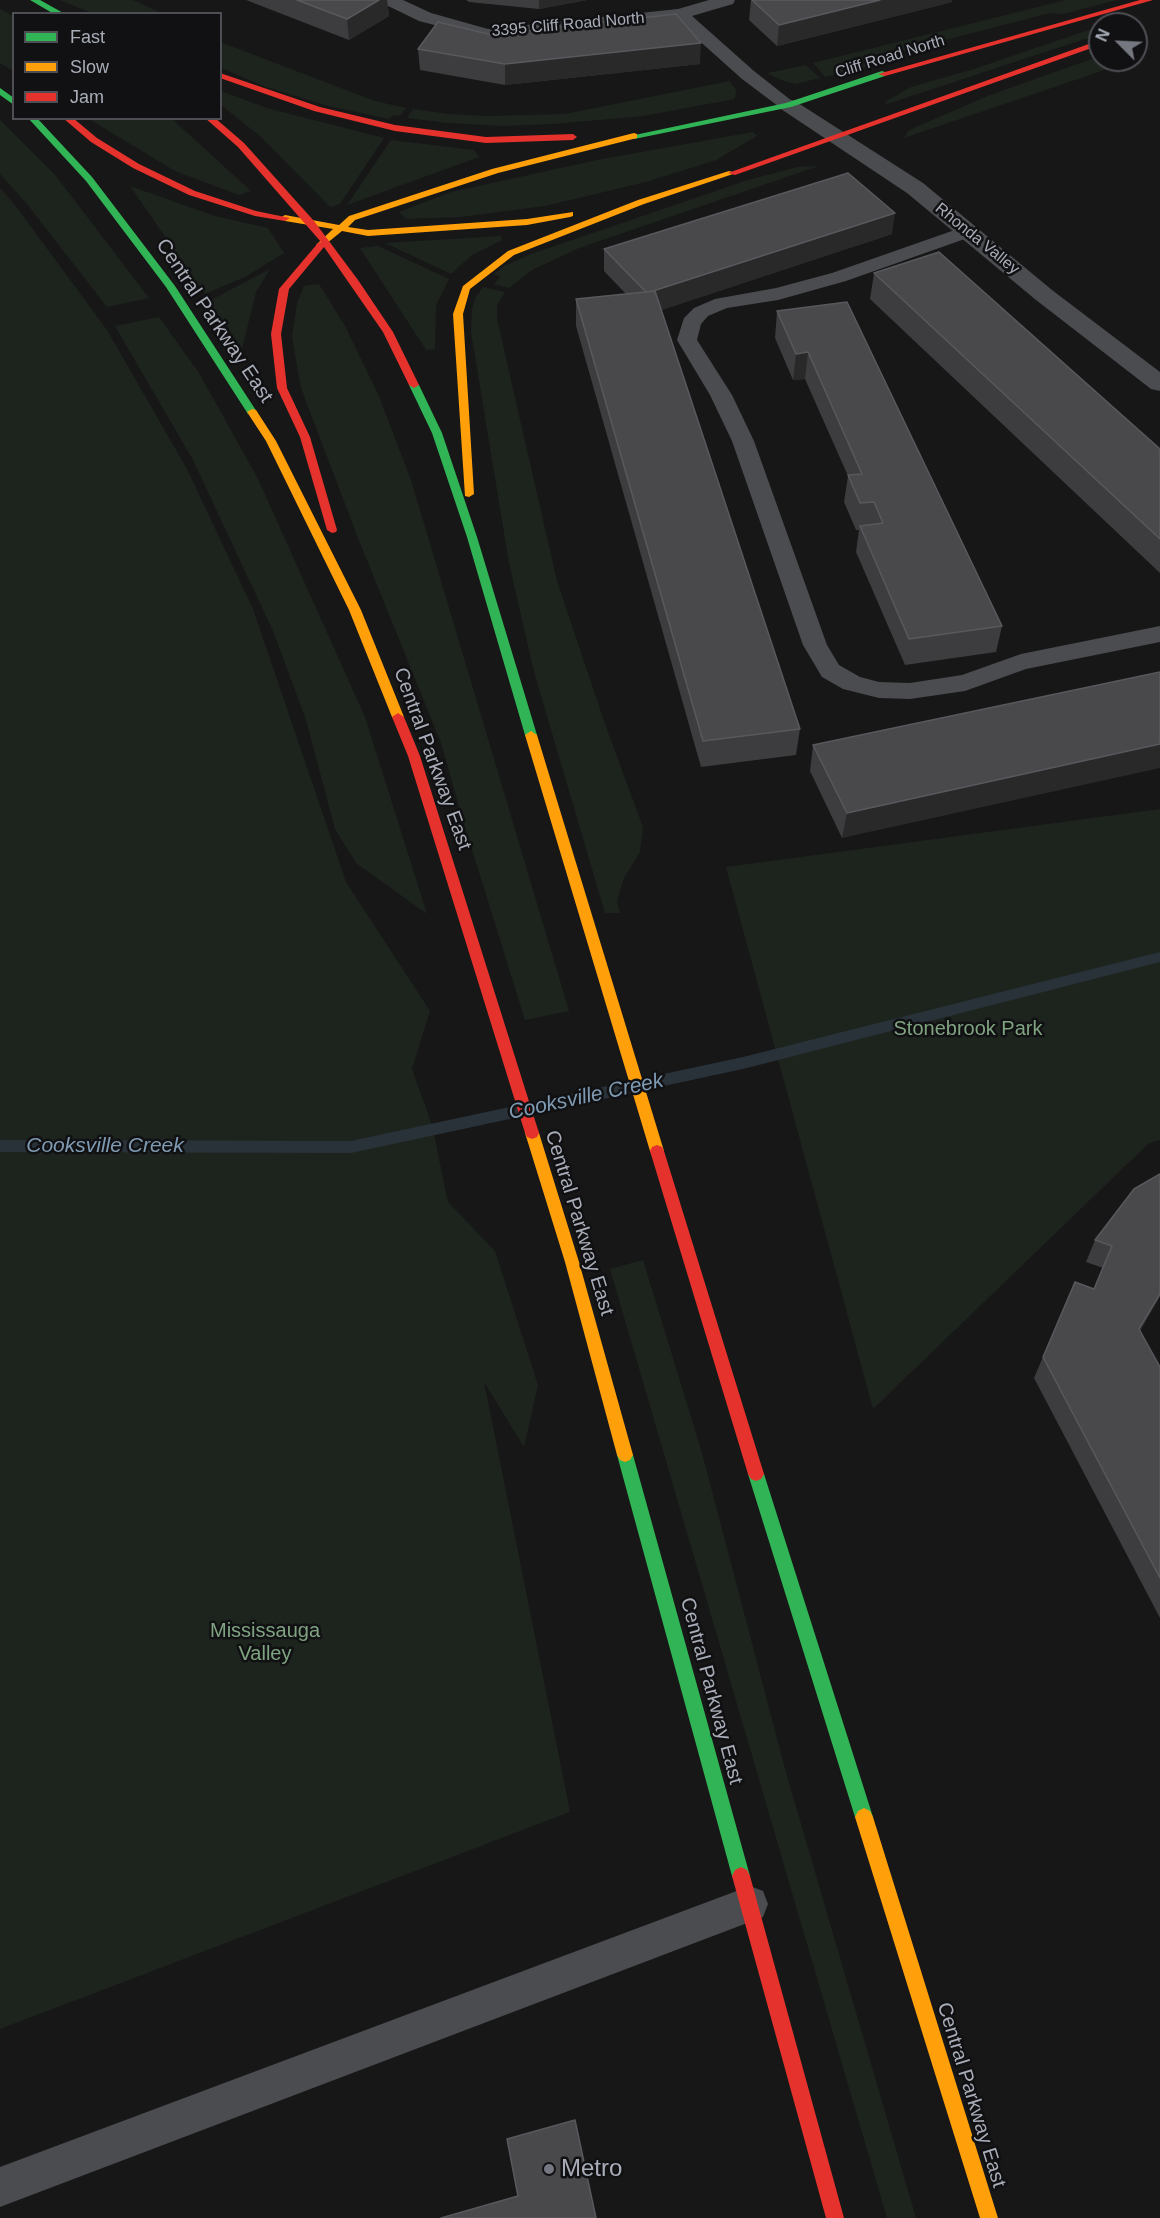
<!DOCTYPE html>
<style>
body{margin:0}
#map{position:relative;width:1160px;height:2218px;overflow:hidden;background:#171717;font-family:Arial,sans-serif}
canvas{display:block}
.legend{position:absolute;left:12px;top:12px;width:210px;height:108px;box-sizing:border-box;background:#111113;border:2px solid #4d4f55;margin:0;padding:8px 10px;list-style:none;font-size:18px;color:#a8adb8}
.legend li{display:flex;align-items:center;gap:12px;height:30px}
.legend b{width:30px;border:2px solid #4d4f55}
.north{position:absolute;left:1088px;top:12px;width:60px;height:60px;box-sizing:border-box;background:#111113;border:2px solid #4d4f55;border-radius:50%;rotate:294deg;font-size:16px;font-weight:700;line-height:24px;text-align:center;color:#a8adb8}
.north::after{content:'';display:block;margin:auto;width:21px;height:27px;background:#757880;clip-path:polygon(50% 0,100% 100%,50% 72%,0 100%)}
</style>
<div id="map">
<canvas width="1160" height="2218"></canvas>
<ul class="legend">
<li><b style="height:8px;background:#30b455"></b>Fast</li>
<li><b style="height:8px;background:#ff9f0a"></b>Slow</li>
<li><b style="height:8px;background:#e5322d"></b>Jam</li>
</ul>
<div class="north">N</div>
</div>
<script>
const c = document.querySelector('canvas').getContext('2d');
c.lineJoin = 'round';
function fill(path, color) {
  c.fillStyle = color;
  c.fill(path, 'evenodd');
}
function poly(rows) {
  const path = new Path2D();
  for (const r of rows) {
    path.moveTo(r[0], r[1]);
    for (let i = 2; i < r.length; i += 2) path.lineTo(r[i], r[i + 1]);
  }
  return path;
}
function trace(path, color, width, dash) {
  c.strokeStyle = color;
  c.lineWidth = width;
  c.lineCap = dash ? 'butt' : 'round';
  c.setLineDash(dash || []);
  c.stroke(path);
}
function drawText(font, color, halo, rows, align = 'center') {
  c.font = font + ' Arial,sans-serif';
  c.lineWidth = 5;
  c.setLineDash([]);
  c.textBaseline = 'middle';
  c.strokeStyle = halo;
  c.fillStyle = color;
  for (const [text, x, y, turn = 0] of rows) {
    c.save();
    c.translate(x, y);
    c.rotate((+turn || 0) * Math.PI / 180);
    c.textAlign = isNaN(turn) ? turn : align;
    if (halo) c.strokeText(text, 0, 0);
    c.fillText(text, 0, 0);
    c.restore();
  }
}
const green = poly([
 [60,0,133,0,161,13,92,13],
 [1066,0,1117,0,1063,14,1050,13,875,58,867,67,825,77,813,63],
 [0,9,13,16,13,71,0,63],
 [1100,26,1100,34,887,104,885,102,911,87,974,69],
 [220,42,375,101,406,108,400,116,393,115,389,119,328,106,266,87,221,68],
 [1100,56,1100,60,1134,60,904,138,908,131,916,127,990,95],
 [806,65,820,78,795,84,781,80,767,73],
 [730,81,736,90,735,99,643,116,554,124,503,126,448,123,407,118,413,109,448,114,487,116,565,114],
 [221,91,267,108,384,138,340,204,330,207,261,137,221,105],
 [89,119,172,119,251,191,239,195,175,171],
 [0,120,56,176,149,298,107,307,27,204,0,174],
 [753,132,757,136,716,160,646,182,545,206,460,217,406,219,399,212,451,192,597,160],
 [391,140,474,150,479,157,347,205],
 [819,166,579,248,532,270,509,288,494,284,500,277,494,274,504,266,531,254,748,180,797,167],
 [130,186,215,216,268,228,284,253,245,277,205,294],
 [0,188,15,205,107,330,187,469,253,609,346,882,430,1011,412,1069,432,1125,448,1202,495,1251,538,1385,524,1447,484,1382,570,1812,0,2029],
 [501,236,502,240,472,255,451,274,385,243],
 [378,246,449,279,436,305,435,349,426,350,360,248],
 [270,269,256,292,242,349,209,301],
 [319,284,345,326,378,394,411,480,569,1011,525,1020,464,824,441,743,356,533,301,388,292,337,297,303,304,286],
 [483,287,505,292,497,305,497,319,557,581,605,724,643,827,640,852,624,878,617,901,620,913,605,913,534,672,509,563,471,332,472,309,476,297],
 [159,317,199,373,258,479,365,717,427,914,356,863,335,829,306,720,273,631,193,460,115,326],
 [1160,809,1160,1140,1149,1143,873,1409,726,867],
 [643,1260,702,1453,785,1769,916,2218,887,2218,610,1269]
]);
const stream = poly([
 [1160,952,1160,962,743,1069,351,1153,0,1152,0,1140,351,1141,743,1057,1160,952]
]);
const lane = poly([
 [382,0,403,0,431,13,488,29,678,9,709,0,735,0,733,4,692,16,754,71,797,105,794,109,782,109,742,79,676,20,488,39,419,21,384,4,382,0],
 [969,225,976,227,979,231,976,235,846,281,778,300,727,308,708,316,701,324,697,340,732,395,754,441,827,645,839,665,860,677,879,682,910,683,962,675,1021,654,1160,626,1160,642,1026,669,965,691,910,699,879,698,843,689,822,677,803,645,732,441,710,395,677,340,684,318,694,308,715,299,776,288,832,273,969,225],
 [750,1886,763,1891,768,1904,763,1917,0,2207,0,2167,750,1886]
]);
const street = poly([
 [788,99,795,101,923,183,1052,290,1160,372,1160,391,1151,389,1036,300,907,193,781,109,778,105,781,101,788,99]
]);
const fast = poly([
 [30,0,40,0,65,14,54,14,30,0],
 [882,71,885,72,885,76,791,107,634,139,630,136,786,103,882,71],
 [0,88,14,98,14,105,0,95,0,88],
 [28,118,37,118,92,177,175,286,257,412,256,414,248,414,166,287,86,181,28,118],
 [414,382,419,385,442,433,477,537,537,735,535,738,527,738,525,735,467,537,432,433,409,385,414,382],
 [625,1448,630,1450,633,1455,750,1876,747,1882,741,1885,735,1882,732,1876,617,1455,620,1450,625,1448],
 [756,1467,761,1469,764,1474,873,1817,870,1823,864,1826,858,1823,855,1817,748,1474,751,1469,756,1467]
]);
const slow = poly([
 [634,133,637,134,637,138,498,173,355,220,348,227,368,230,527,219,573,212,573,216,570,217,527,225,368,236,342,231,321,248,316,245,333,229,285,221,280,218,285,215,339,225,349,216,492,169,634,133],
 [729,171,736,173,644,204,514,255,470,289,463,314,474,494,469,497,465,496,453,314,463,286,508,251,638,200,729,171],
 [252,409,256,410,276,441,361,610,404,717,402,720,394,720,392,717,349,610,266,441,247,412,252,409],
 [531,731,537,735,664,1151,662,1155,657,1157,652,1155,650,1151,525,735,531,731],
 [532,1127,537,1129,539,1133,579,1262,633,1455,630,1460,625,1462,620,1460,617,1455,565,1262,525,1133,527,1129,532,1127],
 [864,1808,870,1811,873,1817,998,2218,980,2218,855,1817,858,1811,864,1808]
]);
const jam = poly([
 [1140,0,1153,0,885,76,878,74,1140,0],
 [1100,40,1100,45,735,175,728,173,1100,40],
 [220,73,320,107,395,125,486,137,573,134,577,137,573,140,486,143,395,131,314,111,220,78,220,73],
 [63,118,73,118,97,138,139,164,195,191,256,211,290,218,285,221,255,216,189,195,133,168,91,142,63,118],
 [205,118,215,118,244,143,314,221,358,280,393,332,419,385,414,388,409,385,383,332,324,247,289,289,281,334,287,388,310,437,337,530,336,532,332,533,327,530,300,437,277,388,271,334,279,289,318,243,321,242,238,147,205,118],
 [398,713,404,717,420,756,539,1133,537,1137,532,1139,527,1137,525,1133,408,756,392,717,398,713],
 [657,1145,662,1147,664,1151,764,1474,761,1479,756,1481,751,1479,748,1474,650,1151,652,1147,657,1145],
 [741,1867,747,1870,750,1876,844,2218,826,2218,732,1876,735,1870,741,1867]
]);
const wall = poly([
 [246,0,387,0,389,16,349,40],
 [466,0,587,0,539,9,469,2],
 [751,0,952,0,952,2,777,46,749,20],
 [492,35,700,64,505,85,420,70,418,49],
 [892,234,661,310,800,729,796,755,701,767,576,326,576,299,626,294,604,271,604,249],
 [874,273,1160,449,1160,573,870,299],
 [847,302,1002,626,996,652,905,665,856,552,859,530,856,530,844,502,848,476,805,379,793,380,775,338,777,311],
 [1160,672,842,838,810,771,813,745],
 [1134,1189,1160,1296,1140,1331,1160,1367,1160,1618,1034,1378,1075,1282,1094,1289,1103,1268,1086,1262,1095,1240]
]);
const shadedWall = poly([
 [379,0,387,0,389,16,349,40,347,19],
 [539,0,587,0,539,9],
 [880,0,952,0,952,2,777,46,779,25],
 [701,43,700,64,505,85,505,64],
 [895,213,892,234,647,315,648,293],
 [808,352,805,379,793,380,796,354],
 [1160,744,1160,768,842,838,847,813],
 [1160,1294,1160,1296,1129,1350,1139,1329]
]);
const building = poly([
 [297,0,379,0,347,19,297,0],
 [752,0,880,0,779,25,752,0],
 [676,14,701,43,505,64,418,49,438,22,492,35,676,14],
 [848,173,895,213,653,291,646,292,604,249,848,173],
 [939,252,1160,449,1160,539,874,273,939,252],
 [655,291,800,729,703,741,576,299,655,291],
 [847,302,1002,626,909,639,860,526,883,523,874,502,860,503,848,475,862,474,808,352,796,354,777,311,847,302],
 [1160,672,1160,744,847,813,813,745,1160,672],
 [1160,1174,1160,1294,1139,1329,1160,1367,1160,1578,1043,1357,1075,1282,1094,1289,1112,1246,1095,1240,1134,1189,1160,1174],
 [575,2120,596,2218,441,2218,518,2196,507,2139,575,2120]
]);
const markers = [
 [549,2169,6,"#757880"]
];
const farStreetnames = [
 ["3395 Cliff Road North",568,25,-5],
 ["Cliff Road North",890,57,-17],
 ["Rhonda Valley",977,239,39]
];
const streetNames = [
 ["Central Parkway East",214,321,56],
 ["Central Parkway East",432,759,70],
 ["Central Parkway East",579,1223,73],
 ["Central Parkway East",711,1691,75],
 ["Central Parkway East",971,2095,73]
];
const parkNames = [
 ["Stonebrook Park",968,1029],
 ["Mississauga",265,1631],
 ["Valley",265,1654]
];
const waterNames = [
 ["Cooksville Creek",586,1097,-12],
 ["Cooksville Creek",105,1146]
];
const nearPoinames = [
 ["Metro",561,2169]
];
fill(green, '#1d241e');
fill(stream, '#2a3239');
fill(lane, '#4b4c50');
fill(street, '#4b4c50');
fill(fast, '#30b455');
fill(slow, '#ff9f0a');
fill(jam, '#e5322d');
fill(wall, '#3d3d3f');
fill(shadedWall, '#29292a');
fill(building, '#49494c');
trace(building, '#58595d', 1.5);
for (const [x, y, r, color] of markers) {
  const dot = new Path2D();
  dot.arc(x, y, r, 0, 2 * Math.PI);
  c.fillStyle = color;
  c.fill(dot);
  trace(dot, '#111113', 2);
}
drawText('16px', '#a8adb8', '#111113', farStreetnames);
drawText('20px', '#a8adb8', '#111113', streetNames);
drawText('20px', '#7fa381', '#111113', parkNames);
drawText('italic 21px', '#7f9bb3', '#111113', waterNames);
drawText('24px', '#a8adb8', '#111113', nearPoinames, 'left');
</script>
